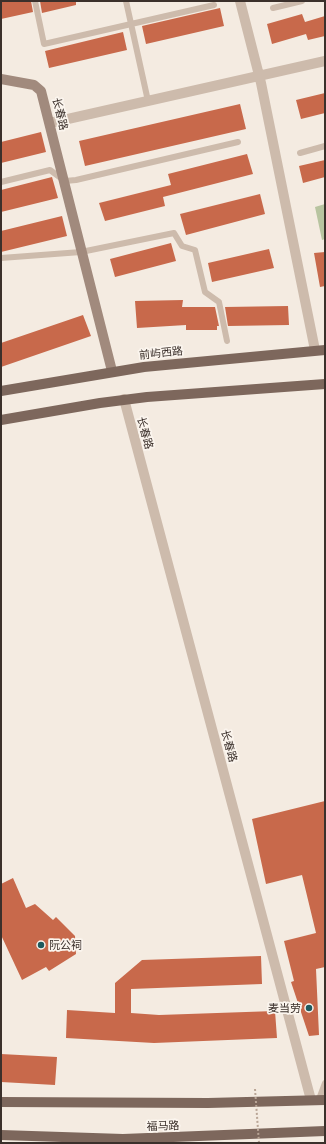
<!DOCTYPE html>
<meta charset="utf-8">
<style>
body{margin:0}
#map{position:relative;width:326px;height:1144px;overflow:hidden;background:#f4ebe1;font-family:Commissioner,sans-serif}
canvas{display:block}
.frame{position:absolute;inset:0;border:2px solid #3b302b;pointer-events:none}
</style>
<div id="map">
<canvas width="326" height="1144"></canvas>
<div class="frame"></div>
</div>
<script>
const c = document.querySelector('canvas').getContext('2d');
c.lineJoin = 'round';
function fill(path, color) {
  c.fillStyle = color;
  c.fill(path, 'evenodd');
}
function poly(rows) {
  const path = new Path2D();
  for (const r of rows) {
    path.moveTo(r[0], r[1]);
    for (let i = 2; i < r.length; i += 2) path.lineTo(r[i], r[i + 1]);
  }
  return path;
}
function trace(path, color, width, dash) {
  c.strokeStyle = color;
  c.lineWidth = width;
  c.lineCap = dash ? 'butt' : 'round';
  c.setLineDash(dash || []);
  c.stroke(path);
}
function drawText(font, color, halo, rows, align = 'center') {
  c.font = font + ' Commissioner,"Noto Sans SC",sans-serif';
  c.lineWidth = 3.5;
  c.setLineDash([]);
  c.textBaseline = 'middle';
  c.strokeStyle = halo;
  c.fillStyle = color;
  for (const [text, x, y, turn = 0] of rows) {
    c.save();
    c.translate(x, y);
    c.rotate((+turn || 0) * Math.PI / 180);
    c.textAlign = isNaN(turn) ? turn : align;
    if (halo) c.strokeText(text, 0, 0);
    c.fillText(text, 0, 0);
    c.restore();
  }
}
const green = poly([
 [325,204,325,239,322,240,315,207]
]);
const building = poly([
 [1,1,31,1,33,12,1,19],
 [40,1,76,1,76,5,42,13],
 [220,8,224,26,146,44,142,26],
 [302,14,305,22,325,16,325,36,308,40,306,34,272,44,267,24],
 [123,32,127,50,49,68,45,51],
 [325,93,325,113,301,119,296,100],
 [240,104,246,129,85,166,79,141],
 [41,132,46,152,1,163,1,142],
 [247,154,253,174,163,197,165,206,105,221,99,203,171,185,168,174],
 [325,160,325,177,303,183,299,166],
 [52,177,58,198,1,212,1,190],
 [260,194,265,214,186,235,180,214],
 [62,216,67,236,1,252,1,231],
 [171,243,176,261,115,277,110,259],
 [269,249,274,268,212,282,208,263],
 [325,252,325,286,320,287,314,253],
 [183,300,182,307,215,307,219,326,217,326,217,330,186,330,186,325,137,328,135,301],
 [288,306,289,325,228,326,225,307],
 [83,315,91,336,1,367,1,343],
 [325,801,325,967,316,969,319,1035,309,1036,291,982,294,981,284,941,316,933,302,875,266,884,252,819],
 [13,878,26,908,35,904,53,920,56,917,75,936,76,954,49,971,46,967,22,980,1,935,1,884],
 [261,956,262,984,131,989,131,1013,159,1015,275,1011,277,1038,154,1043,66,1038,67,1010,115,1013,115,983,142,960],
 [1,1054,57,1057,55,1085,1,1082]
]);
const lane = poly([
 [35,1,44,44,214,5],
 [126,1,148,101],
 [273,8,302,1],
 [300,153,325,146],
 [1,182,50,170,65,181,76,180,238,142],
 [1,258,81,252,174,233,182,246,195,250,205,292,219,302,227,341],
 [319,1099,325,1083]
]);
const street = poly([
 [240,1,261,83,315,350],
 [50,123,325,61],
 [124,399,311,1100]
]);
const secondary = poly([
 [1,79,34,85,41,91,112,371]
]);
const primary = poly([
 [1,391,144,367,325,350],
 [1,420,100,403,147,397,325,384],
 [1,1102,208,1103,325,1100],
 [1,1135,123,1139,325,1131]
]);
const pathBridge = poly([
 [255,1089,259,1143]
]);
const markers = [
 [41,945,4,"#1f5a5e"],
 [309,1008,4,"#1f5a5e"]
];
const streetNames = [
 ["长春路",60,114,76],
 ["前屿西路",161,353,-6],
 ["长春路",145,433,75],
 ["长春路",229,746,75],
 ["福马路",163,1126,-2]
];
const poiNames = [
 ["阮公祠",49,945],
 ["麦当劳",301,1008,"right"]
];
fill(green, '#b8c4a0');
fill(building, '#c8694b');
trace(lane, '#cdbbac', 6);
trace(street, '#cdbbac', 10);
trace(secondary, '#a18a7d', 10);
trace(primary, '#7d675c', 10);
trace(pathBridge, '#b9a596', 2, [2, 2]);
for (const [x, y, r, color] of markers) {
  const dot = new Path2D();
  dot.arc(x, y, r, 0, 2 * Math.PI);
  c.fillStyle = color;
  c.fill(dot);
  trace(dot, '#fbf5ee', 1.5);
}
drawText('11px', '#3b302b', '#fbf5ee', streetNames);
drawText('11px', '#3b302b', '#fbf5ee', poiNames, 'left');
</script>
